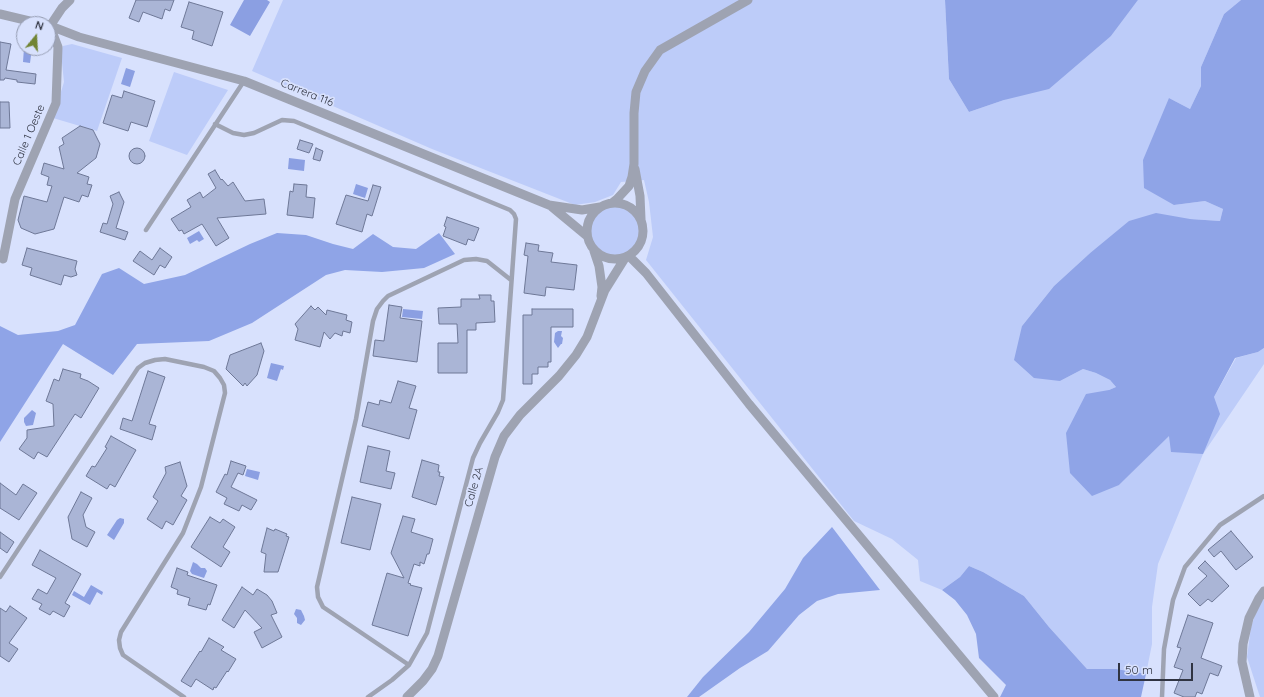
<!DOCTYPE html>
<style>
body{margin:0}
#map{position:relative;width:1264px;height:697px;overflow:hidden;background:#d8e1fd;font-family:Quicksand,sans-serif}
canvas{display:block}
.north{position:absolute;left:16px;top:16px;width:40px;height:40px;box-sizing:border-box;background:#d8e1fd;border:1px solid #959cb2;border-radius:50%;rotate:18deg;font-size:11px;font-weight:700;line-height:16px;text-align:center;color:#303442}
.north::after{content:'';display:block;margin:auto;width:14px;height:18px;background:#718434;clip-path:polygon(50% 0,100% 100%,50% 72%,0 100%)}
.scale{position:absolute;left:1118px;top:663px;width:75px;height:18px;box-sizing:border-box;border:2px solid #303442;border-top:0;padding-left:5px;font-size:12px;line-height:14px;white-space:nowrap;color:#303442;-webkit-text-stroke:3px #d8e1fd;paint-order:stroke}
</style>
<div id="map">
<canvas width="1264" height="697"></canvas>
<div class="north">N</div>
<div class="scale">50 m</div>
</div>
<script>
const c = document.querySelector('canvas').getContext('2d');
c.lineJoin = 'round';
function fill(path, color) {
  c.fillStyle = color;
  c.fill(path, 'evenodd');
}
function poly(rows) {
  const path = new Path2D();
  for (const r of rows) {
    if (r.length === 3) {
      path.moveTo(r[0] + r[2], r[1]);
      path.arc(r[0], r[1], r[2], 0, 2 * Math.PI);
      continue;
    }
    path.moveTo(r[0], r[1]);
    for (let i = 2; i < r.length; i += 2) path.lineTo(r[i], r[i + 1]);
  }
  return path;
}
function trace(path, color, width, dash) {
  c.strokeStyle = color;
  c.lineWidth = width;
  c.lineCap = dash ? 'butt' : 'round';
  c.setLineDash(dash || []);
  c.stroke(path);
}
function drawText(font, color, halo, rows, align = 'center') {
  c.font = font + ' Quicksand,sans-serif';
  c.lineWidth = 3.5;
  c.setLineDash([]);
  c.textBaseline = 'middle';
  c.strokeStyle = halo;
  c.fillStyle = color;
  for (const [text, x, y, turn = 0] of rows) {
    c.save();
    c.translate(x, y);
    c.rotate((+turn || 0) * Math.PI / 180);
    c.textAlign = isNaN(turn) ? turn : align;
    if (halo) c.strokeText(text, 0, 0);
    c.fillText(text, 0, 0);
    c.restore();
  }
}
const green = poly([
 [283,0,945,0,949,79,969,112,1004,100,1111,36,1138,0,1241,0,1224,14,1201,67,1201,86,1190,109,1169,98,1174,205,1205,201,1223,209,1220,221,1190,219,1089,254,1054,286,1022,326,1060,381,1083,369,1096,373,1110,380,1116,387,1109,390,1119,485,1169,435,1214,397,1236,358,1258,352,1264,348,1264,364,1203,454,1158,564,1152,607,1152,644,1146,674,1116,669,1087,669,1049,627,1024,596,983,572,969,566,960,577,942,590,920,581,918,560,892,539,854,521,646,260,653,237,649,202,644,180,621,182,613,195,595,202,575,205,432,149,252,71],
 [72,44,122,58,97,131,53,118,64,82,62,63,60,54,63,46],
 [174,72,228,90,187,155,149,141],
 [615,231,28],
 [1264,599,1264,697,1260,697,1247,657,1251,627,1258,606]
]);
const forest = poly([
 [945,0,1138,0,1111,36,1049,89,1004,100,969,112,949,79],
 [1241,0,1264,0,1264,348,1258,352,1235,358,1214,397,1220,414,1203,454,1171,452,1169,436,1119,485,1092,496,1070,473,1066,433,1086,394,1109,390,1116,387,1110,380,1096,373,1083,369,1060,381,1034,378,1014,360,1022,326,1054,286,1089,254,1129,221,1156,213,1190,219,1220,221,1223,209,1205,201,1174,205,1144,188,1143,160,1169,98,1190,109,1201,86,1201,67,1224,14],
 [277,233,306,235,333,244,353,249,373,234,393,247,416,249,439,233,455,254,424,268,382,272,345,270,326,275,252,323,209,341,137,344,113,375,63,344,0,442,0,326,18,335,58,331,75,325,102,274,119,268,144,284,185,275,250,244],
 [832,527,880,590,838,594,817,601,799,615,768,651,740,668,699,697,687,697,703,677,749,632,785,589,803,558],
 [969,566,983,572,1024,596,1049,627,1087,669,1116,669,1146,674,1141,697,1000,697,1006,685,979,658,976,634,967,615,955,600,942,590,960,577]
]);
const water = poly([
 [244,0,267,0,270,2,250,36,230,25],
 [24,48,32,48,30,63,23,62],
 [126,68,135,71,130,87,121,84],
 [289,158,305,160,304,171,288,169],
 [356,184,368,188,365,198,353,194],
 [199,231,204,239,199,242,197,240,190,244,187,238],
 [403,309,423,311,422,319,402,317],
 [558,331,562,331,561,336,563,338,562,344,561,344,558,348,554,342,555,333],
 [271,363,284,366,283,370,281,369,277,381,267,378],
 [32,410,36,413,33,425,26,426,24,422,24,418],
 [247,469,260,472,258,480,245,476],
 [120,518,124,519,124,523,114,540,107,535,117,520],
 [193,562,197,564,201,568,205,568,207,571,204,578,192,574,190,571],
 [91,585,103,592,102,595,97,592,90,605,72,595,74,591,84,597],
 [296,609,301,610,304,616,305,620,301,625,297,623,297,618,294,614]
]);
const building = poly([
 [136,0,174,0,170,11,165,9,162,19,143,12,139,22,129,18,136,0],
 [189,2,223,12,212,46,192,39,194,31,181,27,189,2],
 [0,42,11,44,6,70,36,74,35,84,17,82,17,80,5,78,4,80,0,80,0,42],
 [124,91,155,101,147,127,131,122,128,131,103,123,112,95,122,98,124,91],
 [0,102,9,102,10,128,0,128,0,102],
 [80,126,93,130,100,144,96,158,77,173,89,177,87,184,92,185,88,197,82,195,79,202,64,197,54,229,35,234,21,228,18,220,24,196,47,202,52,186,47,185,49,177,41,174,44,163,64,169,59,147,64,144,62,138,80,126],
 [300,140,313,144,309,153,297,149,300,140],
 [316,148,323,151,320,161,313,159,316,148],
 [137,156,8],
 [215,170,221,180,222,179,228,186,233,182,245,201,264,199,266,214,217,218,229,238,216,246,202,224,184,234,182,230,179,231,171,219,191,207,187,200,200,192,203,198,216,188,208,174,215,170],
 [294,184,307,185,306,197,315,198,313,218,287,215,290,191,293,192,294,184],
 [373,185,381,187,372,216,367,214,362,232,336,224,346,195,368,201,373,185],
 [119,192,124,202,116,228,128,232,125,240,100,232,103,223,107,224,113,204,110,196,119,192],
 [447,217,479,228,474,241,468,239,466,245,443,236,446,227,444,226,447,217],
 [526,243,539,245,538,251,553,253,551,262,577,265,574,290,546,287,545,296,524,293,528,256,524,255,526,243],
 [27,248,77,261,75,269,77,275,71,277,64,275,61,285,30,275,32,268,22,265,27,248],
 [160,248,172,257,165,268,160,265,154,275,133,261,140,251,152,260,160,248],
 [479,295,491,295,491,301,494,301,495,322,476,323,476,330,467,330,467,373,438,373,438,343,458,343,457,324,439,324,438,308,461,307,461,299,480,299,479,295],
 [389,305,402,307,400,318,422,321,417,362,373,356,375,340,384,341,389,305],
 [311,306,315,310,318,307,326,315,327,310,347,315,346,320,352,322,350,333,343,331,342,336,335,333,330,339,324,332,320,347,295,340,298,329,295,324,311,306],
 [532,309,573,309,573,327,551,327,551,362,548,362,548,367,538,367,538,374,532,374,532,384,523,384,523,315,532,315,532,309],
 [261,343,264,351,257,375,247,386,245,383,243,386,226,369,230,355,261,343],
 [63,369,81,374,80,378,88,381,99,388,81,418,75,414,47,457,38,452,34,459,19,449,27,438,27,430,54,426,53,404,46,401,54,379,59,381,63,369],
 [148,371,165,377,149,424,156,426,152,440,120,429,123,418,132,421,148,371],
 [398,381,416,386,409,408,417,410,409,439,362,426,368,402,379,405,380,400,391,403,398,381],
 [111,436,136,450,115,487,110,484,107,489,86,476,92,466,95,467,107,448,105,447,111,436],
 [368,446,390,451,386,471,395,473,391,489,360,482,368,446],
 [422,460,439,465,438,472,440,472,439,476,444,477,436,505,412,497,422,460],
 [231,461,246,466,243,475,238,473,231,487,257,500,251,510,242,505,239,511,224,504,227,498,216,492,225,474,227,475,231,461],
 [180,462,187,486,181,496,187,500,173,525,166,521,162,529,147,519,158,501,153,497,166,473,165,467,180,462],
 [0,483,16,495,23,484,37,493,19,520,0,508,0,483],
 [81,492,92,498,83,515,86,527,95,532,87,547,72,539,68,517,81,492],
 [352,497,381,504,370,550,341,543,352,497],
 [403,516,415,519,411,532,433,539,429,554,427,554,424,564,420,562,420,566,414,564,408,583,411,584,410,585,422,588,408,636,372,625,387,573,404,578,391,553,403,516],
 [210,517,220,523,223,519,235,527,223,547,230,552,221,567,191,547,210,517],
 [267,528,274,531,275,529,287,534,286,536,289,537,278,572,264,572,266,554,261,552,267,528],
 [1231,531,1253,557,1236,570,1221,551,1214,557,1208,550,1231,531],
 [0,532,14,542,7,553,0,548,0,532],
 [40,550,81,574,65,603,70,606,64,617,53,611,50,615,39,609,42,604,32,599,38,589,47,594,56,578,32,565,40,550],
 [1205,561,1229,586,1212,602,1208,599,1200,606,1188,594,1207,576,1198,568,1205,561],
 [177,568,188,572,187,575,217,585,210,605,208,604,206,610,188,605,190,598,177,594,178,590,171,587,177,568],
 [242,587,253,595,257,589,267,595,272,601,277,613,271,615,282,637,262,648,254,632,262,628,245,610,234,628,222,620,242,587],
 [10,606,27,618,9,643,18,649,9,662,0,656,0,608,6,612,10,606],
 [1188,615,1213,623,1201,658,1222,666,1218,676,1210,673,1202,694,1197,692,1195,697,1184,697,1174,693,1183,670,1174,667,1181,648,1177,647,1188,615],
 [209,638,224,647,221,650,236,659,228,672,227,671,216,688,214,687,213,690,196,679,191,687,181,681,200,651,201,652,209,638]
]);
const service = poly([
 [215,124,233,133,244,135,254,133,282,120,294,121,510,210,514,214,516,219,503,400,498,412,480,443,473,458,427,633,409,665,392,680,368,697],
 [146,230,244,81],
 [0,577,138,368,145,363,155,360,165,359,204,367,214,371,220,378,224,385,225,393,201,487,183,533,121,632,119,640,120,648,123,655,184,697],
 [409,665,332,613,323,607,318,597,317,587,356,419,373,321,377,309,383,301,388,296,464,260,476,259,487,261,511,280],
 [1162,697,1164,649,1173,600,1185,567,1220,525,1264,496]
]);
const minor = poly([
 [0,14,42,24],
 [48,25,79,37,244,81,549,205,582,210,600,207],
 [635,169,640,196,641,219],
 [615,231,28],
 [612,203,617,199,629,186,632,177,634,164,634,113,636,92,645,71,660,50,748,0],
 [552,207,587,236],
 [594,251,599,266,602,287,601,296],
 [629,256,646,273,749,404,994,697],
 [3,259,15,199,56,103,58,47,50,26,62,8,70,0],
 [407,697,423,681,432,669,438,656,495,457,504,436,520,415,559,376,576,355,587,337,605,290,625,258],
 [1250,697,1242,662,1243,644,1249,618,1259,598,1264,591]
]);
const streetNames = [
 ["Carrera 116",307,93,22],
 ["Calle 1 Oeste",29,135,-67],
 ["Calle 2A",474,487,-74]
];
fill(green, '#bdccf9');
fill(forest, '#8fa4e7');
fill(water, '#8b9fe2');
fill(building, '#aab5d6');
trace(building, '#6e7897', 1);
trace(service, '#9ea3b2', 4.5);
trace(minor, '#9ea3b2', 9);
drawText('11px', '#303442', '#d8e1fd', streetNames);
</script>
